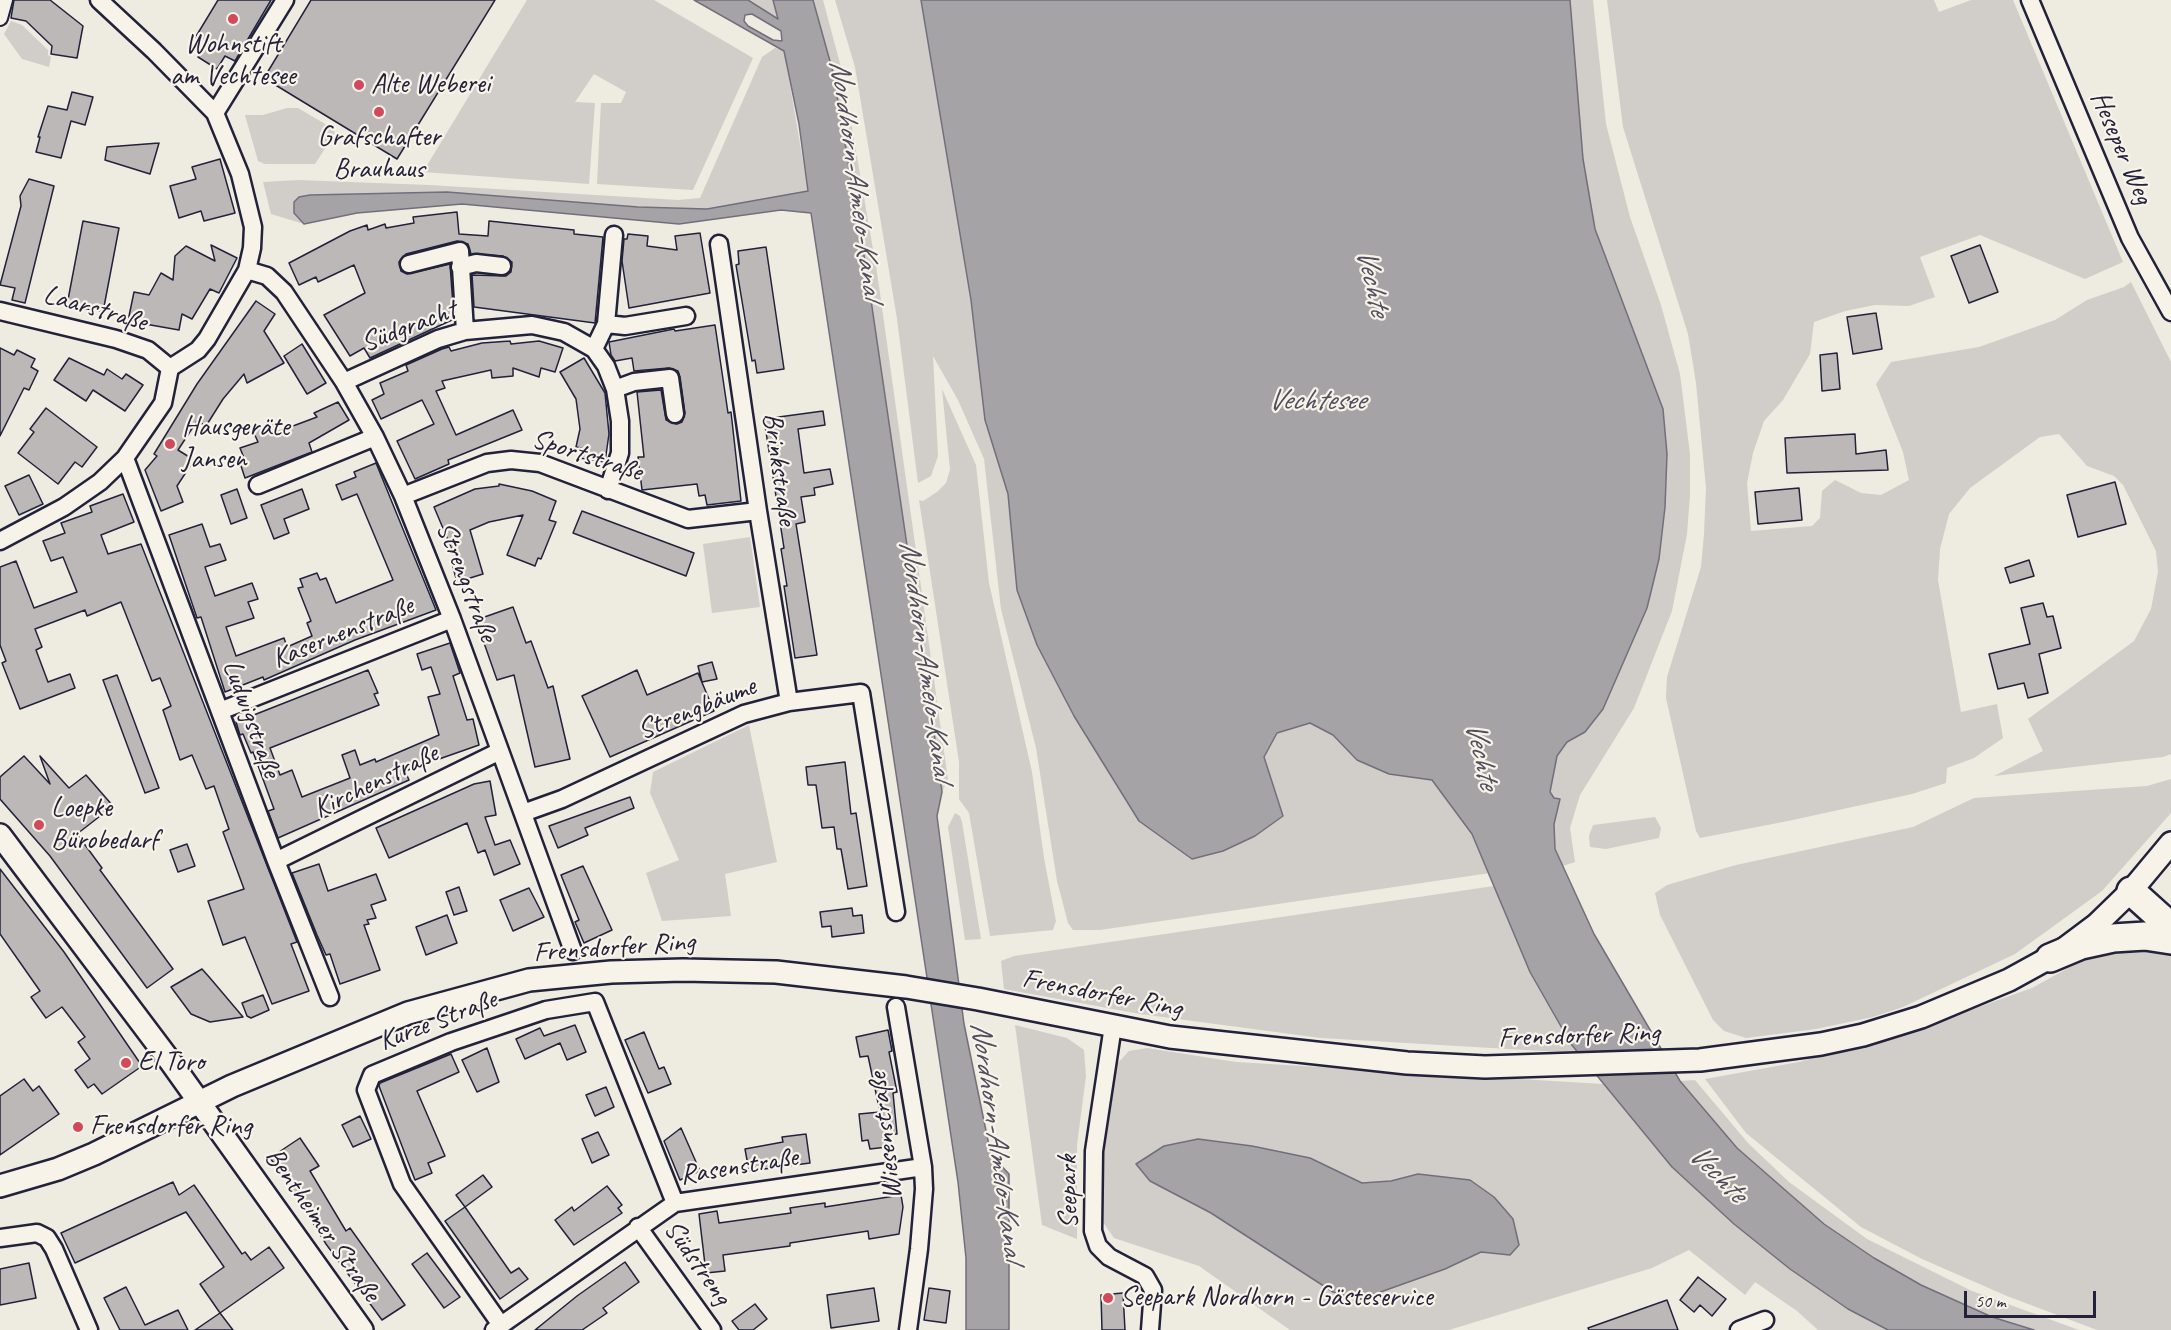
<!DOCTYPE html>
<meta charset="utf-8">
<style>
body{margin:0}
#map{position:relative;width:2171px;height:1330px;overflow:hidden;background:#eeebe1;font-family:Caveat,sans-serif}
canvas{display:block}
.scale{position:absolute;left:1964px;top:1291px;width:132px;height:27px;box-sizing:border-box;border:3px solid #22223b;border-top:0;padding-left:8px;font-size:18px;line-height:21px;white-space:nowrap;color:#22223b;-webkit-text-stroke:4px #f7f3e8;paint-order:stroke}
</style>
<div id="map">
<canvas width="2171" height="1330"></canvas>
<div class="scale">50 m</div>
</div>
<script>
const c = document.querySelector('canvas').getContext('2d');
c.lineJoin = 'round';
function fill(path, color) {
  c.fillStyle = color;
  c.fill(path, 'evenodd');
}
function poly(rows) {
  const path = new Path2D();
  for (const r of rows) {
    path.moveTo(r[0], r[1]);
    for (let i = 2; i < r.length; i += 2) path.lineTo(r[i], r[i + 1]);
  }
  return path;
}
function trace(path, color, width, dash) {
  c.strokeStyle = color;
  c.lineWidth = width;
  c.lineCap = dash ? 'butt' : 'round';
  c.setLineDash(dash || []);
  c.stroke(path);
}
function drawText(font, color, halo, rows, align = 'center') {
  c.font = font + ' Caveat,sans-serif';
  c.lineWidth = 4.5;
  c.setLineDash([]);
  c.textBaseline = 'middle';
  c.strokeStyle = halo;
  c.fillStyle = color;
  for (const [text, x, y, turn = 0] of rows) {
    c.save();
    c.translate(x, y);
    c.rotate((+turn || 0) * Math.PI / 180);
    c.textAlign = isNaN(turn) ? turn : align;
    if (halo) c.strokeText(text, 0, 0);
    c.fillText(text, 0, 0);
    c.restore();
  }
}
const green = poly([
 [527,0,654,0,753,58,693,190,597,184,601,103,621,103,626,92,594,74,575,102,595,103,589,184,423,172],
 [748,0,773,0,779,20],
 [813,0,823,0,842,71,877,272,948,780,942,792,867,273,833,72],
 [835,0,921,0,971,300,985,420,1008,494,1017,590,1037,645,1074,716,1139,821,1283,816,1264,757,1277,733,1310,723,1333,735,1357,760,1389,774,1432,780,1472,834,1490,873,1100,930,1073,930,1068,923,1057,881,1036,748,1001,609,984,459,958,400,933,356,938,456,931,476,918,483,897,319,855,67],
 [1570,0,1593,0,1606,124,1630,217,1661,305,1680,374,1690,454,1690,496,1687,534,1672,611,1634,708,1580,795,1570,828,1575,862,1563,866,1555,849,1554,824,1560,799,1554,798,1550,793,1557,756,1567,742,1585,732,1603,709,1647,608,1659,559,1663,409,1595,229,1583,159],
 [1607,0,1934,0,1939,12,1971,0,2013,0,2123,262,2085,279,1980,235,1920,257,1935,297,1909,306,1875,305,1845,311,1814,322,1810,354,1783,400,1764,421,1753,453,1747,483,1751,531,1812,526,1820,518,1822,491,1835,480,1861,493,1881,495,1909,480,1903,452,1876,384,1891,362,1979,347,2055,320,2087,300,2124,287,2131,282,2171,362,2171,754,2163,757,1994,776,2043,751,2028,719,2134,641,2151,609,2158,572,2156,551,2123,485,2114,476,2087,466,2059,434,2040,437,1970,488,1949,514,1940,549,1938,580,1961,712,1997,704,2003,738,1974,758,1947,768,1946,783,1912,794,1788,821,1700,838,1696,831,1666,698,1667,677,1701,567,1704,534,1706,488,1696,383,1688,334,1623,127],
 [11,21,22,25,48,50,48,55,51,57,49,67,22,59,4,34],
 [775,48,784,50,808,191,707,209,638,207,466,193,310,195,294,213,304,224,271,214,263,182,298,180,429,185,678,200,700,198,762,57],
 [287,108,298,108,332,128,335,133,315,164,265,164,258,161,245,115,263,115],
 [942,389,976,465,989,583,1032,772,1044,858,1056,921,1053,930,990,936,969,813,959,799,959,762,919,500,923,501,937,492,946,483,950,470],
 [750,537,760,607,712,613,703,544],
 [749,725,777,862,725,874,731,916,662,921,646,873,679,860,650,793,653,772],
 [2171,779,2171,813,2102,891,2015,954,1903,1007,1873,1017,1816,1029,1746,1038,1724,1031,1713,1020,1660,915,1655,893,1667,885,1736,865,1913,827,1974,798,2147,786],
 [955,813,960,816,962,822,981,939,965,940,948,827],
 [1655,817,1661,828,1659,838,1606,849,1590,847,1589,836,1593,825],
 [1494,886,1530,972,1577,1053,1321,1038,1140,1014,1004,989,1001,961,1014,956],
 [2125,945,2171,951,2171,1330,2097,1330,2007,1296,1922,1259,1861,1227,1746,1133,1705,1079,1799,1062,1931,1024,2032,988,2086,958],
 [1015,1025,1067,1038,1084,1050,1086,1076,1077,1145,1077,1239,1042,1225],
 [1147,1048,1236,1062,1603,1084,1672,1167,1734,1224,1848,1309,1888,1330,1818,1330,1797,1311,1755,1282,1745,1295,1689,1250,1652,1268,1449,1330,1290,1330,1199,1266,1114,1238,1100,1218,1101,1164,1108,1084,1114,1067,1129,1051],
 [1198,1139,1252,1146,1310,1158,1362,1183,1391,1181,1418,1174,1510,1255,1481,1252,1445,1269,1358,1300,1211,1213,1150,1181],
 [1695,1080,1748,1143,1789,1182,1867,1239,1972,1291,2079,1330,2034,1330,1992,1317,1921,1285,1874,1258,1824,1224,1737,1148,1680,1081]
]);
const water = poly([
 [694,0,748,0,778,19,773,0,813,0,833,72,867,273,930,702,942,792,937,816,964,1024,991,1155,1009,1174,1009,1330,966,1330,966,1258,958,1182,811,213,781,210,679,224,462,204,357,213,304,224,294,213,294,202,299,197,310,195,447,192,638,207,707,209,808,191,799,124,784,51,694,0],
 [752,14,781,31,782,41,773,40,748,26,744,21,745,15,752,14],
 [921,0,1570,0,1583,159,1595,229,1663,409,1667,454,1665,507,1659,559,1647,608,1603,709,1585,732,1567,742,1557,756,1550,792,1554,798,1560,799,1554,824,1555,849,1594,934,1680,1081,1737,1148,1824,1224,1874,1258,1921,1285,1992,1317,2034,1330,1888,1330,1848,1309,1790,1269,1734,1224,1672,1167,1571,1044,1530,972,1472,834,1432,780,1389,774,1357,760,1333,735,1310,723,1277,733,1264,757,1283,816,1255,836,1223,851,1192,859,1139,821,1074,716,1037,645,1017,590,1008,494,985,420,971,300,921,0],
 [1198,1139,1252,1146,1310,1158,1362,1183,1391,1181,1418,1174,1470,1180,1494,1197,1513,1219,1519,1245,1510,1255,1481,1252,1445,1269,1358,1300,1333,1292,1211,1213,1150,1181,1136,1164,1164,1146,1198,1139]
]);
const building = poly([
 [14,0,50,0,83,26,77,58,51,54,52,46,26,21,11,18,14,0],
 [218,0,271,0,235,61,225,56,217,69,198,57,206,45,195,38,218,0],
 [311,0,495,0,397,159,264,78,311,0],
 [72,92,93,97,85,125,71,121,61,158,36,152,40,137,38,137,48,106,67,110,72,92],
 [159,143,150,174,105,160,107,147,159,143],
 [220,159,235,213,204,221,201,211,179,218,170,186,196,179,192,167,220,159],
 [29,179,54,186,25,303,12,300,15,288,0,285,21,206,20,196,29,179],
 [457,212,459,234,488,236,489,221,574,230,574,234,603,237,595,323,474,307,472,275,506,276,511,272,512,262,503,256,471,254,468,244,457,241,406,254,399,262,401,271,407,274,450,264,454,319,370,358,364,348,350,356,324,315,365,293,354,265,318,282,316,277,299,285,289,263,350,231,367,225,368,230,385,224,386,228,414,223,413,217,457,212],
 [83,221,119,228,103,312,67,305,83,221],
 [700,233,710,293,629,308,622,261,624,239,627,239,628,234,648,236,647,246,677,250,675,236,700,233],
 [211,245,237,258,219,293,210,289,192,319,182,314,179,330,128,321,134,292,149,295,161,273,173,280,175,256,186,246,215,261,211,245],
 [1980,245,1998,292,1969,303,1951,256,1980,245],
 [766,247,784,369,757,373,755,360,752,361,736,265,739,264,738,251,766,247],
 [256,301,275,314,264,331,284,363,247,383,244,374,223,399,206,426,197,421,178,450,194,460,177,486,183,502,161,511,145,470,157,456,154,454,197,384,256,301],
 [1876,313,1882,349,1853,354,1847,317,1876,313],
 [715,325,728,413,731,412,741,501,707,505,705,495,699,496,697,484,642,490,638,457,644,457,637,392,661,390,666,420,677,424,682,422,685,413,680,377,678,371,669,368,634,371,632,358,615,361,611,355,609,342,674,329,675,331,715,325],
 [510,341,511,344,539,341,563,348,555,372,541,368,539,377,513,368,513,376,492,378,491,370,442,381,445,388,436,391,456,435,513,410,522,430,448,460,449,464,415,479,397,441,434,424,422,400,381,419,372,400,384,394,380,383,408,371,406,365,442,349,449,347,451,351,482,343,510,341],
 [302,344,326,383,307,394,284,356,302,344],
 [0,348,14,355,17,350,35,359,31,367,38,371,29,390,24,388,0,436,0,348],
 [1837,353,1840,389,1822,391,1820,355,1837,353],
 [69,358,104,375,107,369,122,379,126,374,143,385,125,411,93,390,86,401,54,380,69,358],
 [584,358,605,393,609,434,605,462,579,458,581,448,576,447,580,429,576,399,560,372,584,358],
 [338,402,349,420,309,443,312,452,245,478,239,460,244,458,240,448,258,442,253,431,273,423,277,432,317,417,314,413,338,402],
 [46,408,97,447,82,467,75,462,58,484,18,453,34,432,30,429,46,408],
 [823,411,825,425,798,429,804,473,830,469,833,484,814,488,815,495,801,497,805,522,796,524,817,655,795,658,784,586,787,586,781,549,784,548,764,419,823,411],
 [1855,434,1856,454,1886,450,1888,470,1787,473,1785,438,1855,434],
 [376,463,436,610,355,640,264,680,263,677,225,692,201,617,197,618,169,535,202,524,210,547,220,544,226,560,205,567,215,596,252,583,258,599,248,602,254,618,226,627,236,656,284,638,287,647,312,636,307,623,311,621,298,588,303,587,300,579,317,573,320,580,326,578,336,603,393,580,357,494,342,500,336,485,356,477,354,472,376,463],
 [29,475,43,504,19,515,5,486,29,475],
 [2115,482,2126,524,2078,537,2067,495,2115,482],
 [499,484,532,491,556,501,549,520,556,522,541,559,538,558,535,566,507,555,523,515,489,522,470,530,483,574,457,582,451,560,456,559,434,507,475,489,499,486,499,484],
 [1799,488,1802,520,1758,524,1755,492,1799,488],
 [237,489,247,518,231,524,221,495,237,489],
 [302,489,309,509,284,519,289,533,274,539,261,505,302,489],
 [123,494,134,522,101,535,108,554,141,544,297,942,291,944,309,991,272,1004,245,937,223,945,208,901,244,889,223,832,229,829,214,786,206,789,192,755,180,760,163,710,171,706,160,678,152,681,121,602,87,616,85,610,35,629,42,647,36,650,48,682,70,674,75,688,20,709,2,663,6,661,0,645,0,567,16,561,34,608,77,592,63,557,51,561,43,541,65,533,61,523,92,512,90,506,123,494],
 [582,511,694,553,686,576,573,533,582,511],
 [2029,560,2034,576,2010,583,2005,568,2029,560],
 [2043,603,2047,617,2053,616,2061,648,2039,654,2048,693,2028,698,2024,683,1998,689,1989,654,2030,644,2021,608,2043,603],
 [513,607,526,643,531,641,548,688,553,686,570,759,535,767,514,675,497,680,476,620,513,607],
 [450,643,460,673,453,676,467,720,473,719,479,745,405,771,409,780,278,838,268,811,274,809,253,752,251,753,243,734,240,735,236,722,368,670,378,693,374,694,379,705,270,748,280,775,292,770,302,797,350,778,342,755,355,750,360,765,375,759,376,762,439,735,428,697,440,694,431,667,422,670,417,654,450,643],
 [712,662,717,679,702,682,698,666,712,662],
 [637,670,647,695,698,673,714,711,610,757,582,696,637,670],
 [117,675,159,788,145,793,103,680,117,675],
 [24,756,50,784,40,756,69,788,86,775,113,806,77,834,102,868,100,870,173,969,147,988,50,856,0,799,0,777,24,756],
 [845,762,851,814,856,813,867,886,848,889,841,849,837,849,834,827,822,828,816,785,808,785,806,767,845,762],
 [490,781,496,815,485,817,495,845,510,840,520,864,494,875,485,850,478,853,467,823,389,858,376,828,474,784,490,781],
 [630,797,634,808,585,828,588,835,558,848,549,826,630,797],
 [187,844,195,866,178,872,170,850,187,844],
 [319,864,328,891,376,874,386,900,371,905,376,918,367,920,369,924,364,925,380,970,340,984,330,954,326,955,317,935,292,873,319,864],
 [583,866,612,930,584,943,575,922,579,920,561,875,583,866],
 [0,869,64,952,142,1066,102,1094,94,1084,88,1088,75,1070,90,1059,78,1042,85,1037,62,1007,46,1018,31,997,40,991,0,934,0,869],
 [459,887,467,911,454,915,446,892,459,887],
 [529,888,544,917,513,931,500,900,529,888],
 [852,908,853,916,862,915,864,933,832,937,831,926,822,927,820,912,852,908],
 [447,915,457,943,426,955,416,927,447,915],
 [202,969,210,978,243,1017,210,1022,191,1014,171,987,202,969],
 [263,995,269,1010,251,1018,247,1016,242,1003,263,995],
 [575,1025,586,1052,567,1060,560,1043,525,1059,516,1039,540,1028,544,1036,575,1025],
 [888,1030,892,1051,889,1052,897,1092,893,1093,897,1134,886,1135,887,1147,870,1149,868,1140,862,1141,859,1114,880,1112,868,1056,860,1057,856,1037,888,1030],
 [644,1032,659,1069,664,1067,671,1084,648,1093,625,1040,644,1032],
 [487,1048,499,1082,477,1092,462,1060,487,1048],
 [451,1054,459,1072,417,1091,445,1156,428,1163,432,1173,415,1180,379,1086,380,1083,451,1054],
 [24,1079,33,1091,39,1086,59,1114,0,1155,0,1096,24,1079],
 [606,1087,614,1107,595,1116,586,1095,606,1087],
 [360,1116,371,1139,353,1147,342,1125,360,1116],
 [681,1128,700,1171,680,1180,664,1141,681,1128],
 [598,1132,609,1155,592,1163,582,1139,598,1132],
 [806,1134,810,1163,749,1171,745,1149,783,1142,782,1137,806,1134],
 [300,1138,319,1166,310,1171,346,1231,350,1228,405,1305,382,1320,326,1244,290,1185,270,1158,300,1138],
 [483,1175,492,1187,465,1207,456,1195,483,1175],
 [173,1182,179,1195,194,1185,242,1254,245,1252,251,1260,269,1247,284,1268,220,1313,200,1284,224,1267,186,1212,75,1263,61,1233,173,1182],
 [607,1186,622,1205,618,1208,622,1213,574,1245,555,1220,572,1207,574,1211,607,1186],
 [901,1195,903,1207,899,1234,869,1239,868,1231,790,1243,790,1246,723,1255,725,1271,706,1273,699,1214,717,1211,719,1223,791,1213,790,1208,803,1206,825,1203,825,1207,901,1195],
 [465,1207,511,1273,519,1268,528,1279,500,1299,445,1221,465,1207],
 [427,1253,460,1297,444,1308,412,1264,427,1253],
 [625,1262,639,1282,603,1308,607,1313,582,1330,535,1330,577,1296,625,1262],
 [29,1263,36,1298,0,1305,0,1269,29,1263],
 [1698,1277,1726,1299,1712,1316,1700,1305,1694,1312,1680,1300,1698,1277],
 [126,1287,145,1325,178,1310,188,1330,120,1330,104,1298,126,1287],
 [874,1288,879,1321,831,1328,827,1295,874,1288],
 [929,1288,950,1291,946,1323,924,1320,929,1288],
 [1123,1293,1125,1330,1102,1330,1101,1295,1123,1293],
 [1667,1300,1678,1330,1589,1330,1588,1328,1667,1300],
 [755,1304,767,1319,753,1330,739,1330,732,1321,755,1304],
 [220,1313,233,1330,195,1330,220,1313]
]);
const pedestrian = poly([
 [0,18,5,0]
]);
const minor = poly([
 [2030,0,2130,238,2171,312],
 [215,113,285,0],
 [719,244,758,511,789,702],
 [409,264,460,251,465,331],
 [460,267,476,263,502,266],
 [247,270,267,276,284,292,344,382,375,437,403,496,452,619,573,951],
 [0,311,116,339,148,350,170,368],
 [606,324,625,326,686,316],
 [594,349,606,324,614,235],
 [344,382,438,339,465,331,532,325,564,332,594,349,606,366,615,389,620,421,620,453,608,490],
 [615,389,634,382,670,378,675,414],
 [125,458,276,861,330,997],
 [258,485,375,437],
 [403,496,487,463,511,460,540,463,688,519,758,511],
 [0,541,64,507,100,482,125,458,163,403,170,368,198,350,207,339,247,270,252,248,253,227,240,174,215,113,154,51,99,0],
 [220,711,452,619],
 [523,813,562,799,744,714,789,702,861,693,896,912],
 [276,861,500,751],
 [896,1007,923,1167,924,1189,919,1249,908,1330],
 [1113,1026,1094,1151,1093,1231,1098,1246,1109,1257,1145,1276,1153,1290,1150,1330],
 [638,1227,712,1330],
 [0,1238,37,1233,47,1238,54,1249,89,1330],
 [501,1325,402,1184,366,1090,372,1075,451,1042,546,1010,595,1002,675,1203],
 [494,1330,675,1203,923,1167],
 [1739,1330,1765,1320]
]);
const tertiary = poly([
 [0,835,170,1061,362,1330],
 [0,1186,58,1169,94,1154,232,1086,408,1013,529,980,611,972,683,970,776,972,906,987,978,999,1170,1037,1407,1063,1485,1067,1700,1060,1821,1044,1863,1035,1921,1017,2009,980,2060,952,2096,925,2131,891,2171,843]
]);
const primary = poly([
 [2131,891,2171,927],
 [2050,958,2081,945,2113,938,2145,936,2171,940]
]);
const markers = [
 [233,19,6,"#d1495b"],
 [359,85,6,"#d1495b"],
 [379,112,6,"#d1495b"],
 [170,444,6,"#d1495b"],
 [39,825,6,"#d1495b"],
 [126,1063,6,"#d1495b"],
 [78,1127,6,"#d1495b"],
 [1108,1298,6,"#d1495b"]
];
const poiNames = [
 ["Wohnstift",233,45,"center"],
 ["am Vechtesee",233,77,"center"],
 ["Alte Weberei",371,85],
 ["Grafschafter",379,138,"center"],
 ["Brauhaus",379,170,"center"],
 ["Hausgeräte",182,428],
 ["Jansen",182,460],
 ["Loepke",51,809],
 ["Bürobedarf",51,841],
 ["El Toro",138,1063],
 ["Frensdorfer Ring",90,1127],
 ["Seepark Nordhorn - Gästeservice",1120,1298]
];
const streetNames = [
 ["Heseper Weg",2121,148,67],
 ["Laarstraße",95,309,16],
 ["Südgracht",409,327,-21],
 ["Sportstraße",587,456,18],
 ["Brinkstraße",779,469,82],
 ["Strengstraße",466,582,69],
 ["Kasernenstraße",343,633,-22],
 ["Strengbäume",697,709,-22],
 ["Ludwigstraße",251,719,70],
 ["Kirchenstraße",376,782,-26],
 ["Frensdorfer Ring",614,948,-4],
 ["Frensdorfer Ring",1102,994,11],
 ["Kurze Straße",438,1021,-21],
 ["Frensdorfer Ring",1579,1036,-2],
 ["Wiesenstraße",886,1136,-97],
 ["Rasenstraße",739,1167,-9],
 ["Seepark",1069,1192,-91],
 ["Bentheimer Straße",322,1225,55],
 ["Südstreng",697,1263,55]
];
const waterNames = [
 ["Nordhorn-Almelo-Kanal",855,179,82],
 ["Vechte",1372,282,77],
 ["Vechtesee",1316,401],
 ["Nordhorn-Almelo-Kanal",925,660,82],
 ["Vechte",1481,755,77],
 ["Nordhorn-Almelo-Kanal",996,1141,82],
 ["Vechte",1717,1174,45]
];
fill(green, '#d1cdc9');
fill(water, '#a6a3a6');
trace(water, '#716f7b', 1.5);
fill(building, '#bbb8b7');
trace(building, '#22223b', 1.5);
trace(pedestrian, '#22223b', 18);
trace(minor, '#22223b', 21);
trace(tertiary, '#22223b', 26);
trace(primary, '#22223b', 32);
trace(pedestrian, '#f7f3e8', 14);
trace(minor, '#f7f3e8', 16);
trace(tertiary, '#f7f3e8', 21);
trace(primary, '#f7f3e8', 27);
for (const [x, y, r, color] of markers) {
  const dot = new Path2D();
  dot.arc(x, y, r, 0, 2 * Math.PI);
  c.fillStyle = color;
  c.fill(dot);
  trace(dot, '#f7f3e8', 2);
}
drawText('28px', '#22223b', '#f7f3e8', poiNames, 'left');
drawText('28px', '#22223b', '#f7f3e8', streetNames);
drawText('italic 30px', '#504f60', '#f7f3e8', waterNames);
</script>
